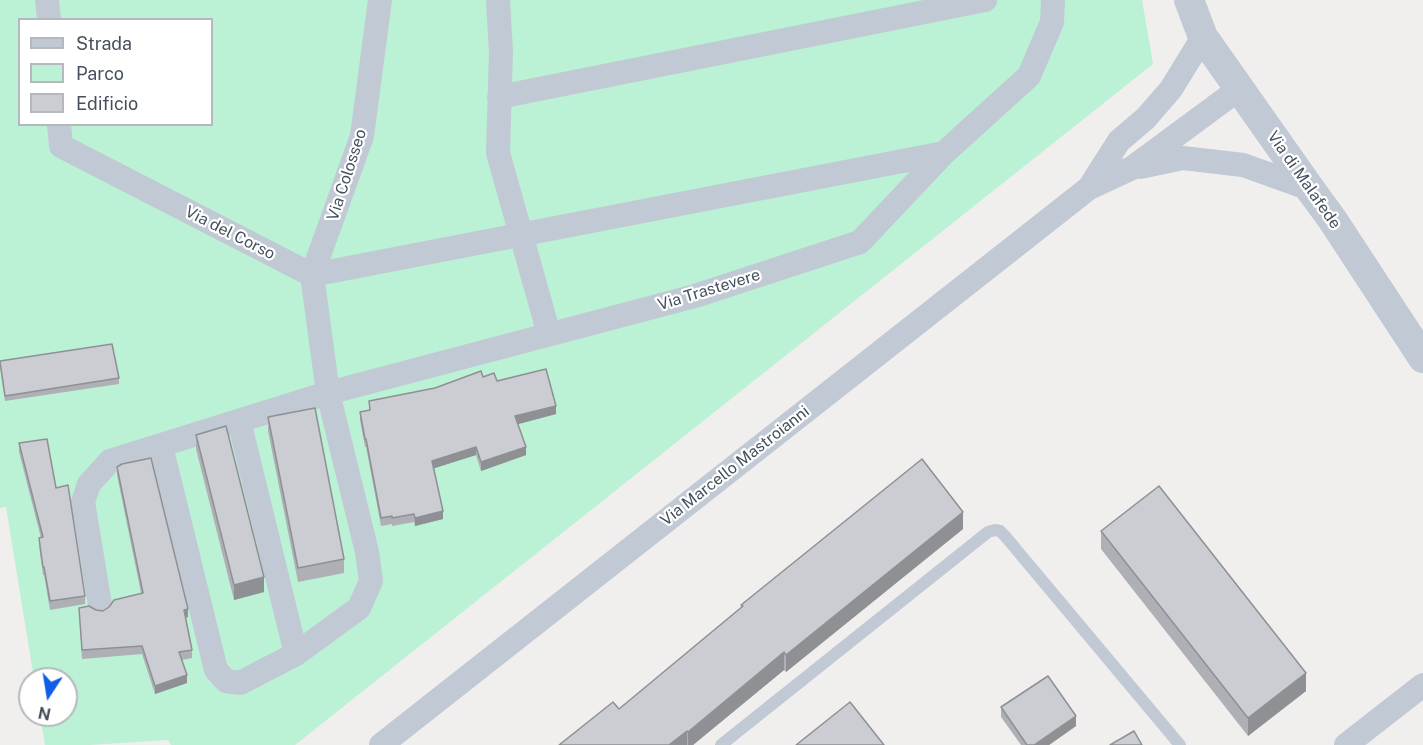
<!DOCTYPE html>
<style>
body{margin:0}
#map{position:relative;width:1423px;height:745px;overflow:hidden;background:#f1eeee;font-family:"Public Sans",sans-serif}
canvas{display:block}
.legend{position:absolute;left:18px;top:18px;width:195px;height:108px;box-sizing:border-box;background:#fff;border:2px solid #b5b9be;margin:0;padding:8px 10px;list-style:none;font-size:18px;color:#46505d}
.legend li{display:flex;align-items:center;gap:12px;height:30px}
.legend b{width:30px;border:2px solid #b5b9be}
.north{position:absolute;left:18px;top:667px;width:60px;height:60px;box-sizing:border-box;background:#fff;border:2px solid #b5b9be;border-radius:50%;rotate:192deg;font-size:16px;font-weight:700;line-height:24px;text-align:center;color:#46505d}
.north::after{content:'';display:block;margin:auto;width:21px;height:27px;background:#125de7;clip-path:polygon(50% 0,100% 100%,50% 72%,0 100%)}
</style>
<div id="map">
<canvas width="1423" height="745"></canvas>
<ul class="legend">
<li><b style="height:8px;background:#c1c9d4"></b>Strada</li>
<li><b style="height:16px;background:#bbf1d4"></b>Parco</li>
<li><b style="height:16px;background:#cbcdd3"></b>Edificio</li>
</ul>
<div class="north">N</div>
</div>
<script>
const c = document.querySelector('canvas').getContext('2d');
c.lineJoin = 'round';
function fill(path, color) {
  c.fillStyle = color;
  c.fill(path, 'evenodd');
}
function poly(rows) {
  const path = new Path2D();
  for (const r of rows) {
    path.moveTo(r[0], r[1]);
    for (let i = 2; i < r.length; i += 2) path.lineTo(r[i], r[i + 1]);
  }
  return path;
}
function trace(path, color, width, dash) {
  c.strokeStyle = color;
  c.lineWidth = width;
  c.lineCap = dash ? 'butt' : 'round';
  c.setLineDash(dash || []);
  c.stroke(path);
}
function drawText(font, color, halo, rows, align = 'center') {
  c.font = font + ' "Public Sans",sans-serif';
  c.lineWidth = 4.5;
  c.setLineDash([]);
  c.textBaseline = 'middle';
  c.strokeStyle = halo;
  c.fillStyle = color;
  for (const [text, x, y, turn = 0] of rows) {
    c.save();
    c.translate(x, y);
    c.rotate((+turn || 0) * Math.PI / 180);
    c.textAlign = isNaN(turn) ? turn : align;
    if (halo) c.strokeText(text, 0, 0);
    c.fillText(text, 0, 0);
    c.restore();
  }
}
const green = poly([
 [0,0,1142,0,1153,64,295,745,171,745,168,740,89,745,45,745,40,715,66,715,66,679,34,679,6,507,0,508],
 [20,20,212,20,212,124,20,124]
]);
const service = poly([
 [721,745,988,532,995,530,1000,531,1005,536,1180,745]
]);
const minor = poly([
 [47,0,49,20],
 [498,0,501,52,498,153,549,334],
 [499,97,985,0],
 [59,124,61,146,312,275,328,393,367,552,371,581,359,608,296,654,240,683,226,681,216,670,161,446],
 [1140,167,1183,158,1243,165,1310,189],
 [1089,188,1119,141,1146,118,1171,89,1203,37],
 [312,275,944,153],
 [312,275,362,136,380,0],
 [239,421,296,654],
 [100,605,83,502,89,484,110,461,328,393,695,296,860,242,944,153,1029,76,1052,22,1053,0],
 [381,745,1089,188,1132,168,1239,89],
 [1346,745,1423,685]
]);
const tertiary = poly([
 [1189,0,1203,37,1310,189,1332,219,1423,358]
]);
const wall = poly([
 [0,361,119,378,119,384,5,401,0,368],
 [483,377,497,381,556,414,518,424,526,455,481,471,476,455,434,468,443,519,415,526,414,522,392,526,392,524,381,526,366,447,365,447,360,420,360,412,369,410,369,401,435,388],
 [268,417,344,559,344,573,298,582,268,431],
 [196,435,264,592,234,600,196,449],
 [19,443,56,488,85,596,85,604,50,610,44,575,43,575,39,546,39,538,41,538,19,452],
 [117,467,188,617,186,618,192,650,192,658,182,660,187,683,155,694,142,654,82,659,79,608,103,611,141,593,117,475],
 [963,529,786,672,784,670,693,745,559,745,619,709,741,608,741,605],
 [1101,531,1306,691,1248,736,1101,549],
 [1001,707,1076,726,1049,745,1021,745,1001,717]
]);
const shadedWall = poly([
 [556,406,556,414,515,425,515,416],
 [476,447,476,455,432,469,432,461],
 [526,447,526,455,481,471,481,462],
 [443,511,443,519,415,526,415,518],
 [963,512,963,529,786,672,786,655],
 [264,577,264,592,234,600,234,585],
 [188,609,188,617,184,618,184,610],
 [784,652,784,670,693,745,688,745,688,732],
 [1306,673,1306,691,1248,736,1248,718],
 [187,675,187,683,155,694,155,686],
 [1076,716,1076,726,1049,745,1034,745],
 [687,731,687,745,669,745]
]);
const building = poly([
 [112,344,119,378,5,396,0,361,112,344],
 [546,369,556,406,515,416,526,447,481,462,476,447,432,461,443,511,415,518,414,514,392,518,392,516,381,518,366,439,365,439,360,412,370,410,369,401,435,388,481,371,483,377,494,373,497,381,546,369],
 [315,408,344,559,298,568,268,417,315,408],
 [226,426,264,577,234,585,196,435,226,426],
 [47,439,56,488,68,485,85,596,50,601,44,567,43,567,39,538,43,537,19,443,47,439],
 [151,458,188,609,184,610,192,650,179,652,187,675,155,686,142,646,82,650,79,608,89,606,96,610,103,611,109,607,114,600,143,593,117,467,122,464,151,458],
 [922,459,963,512,786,655,784,652,688,732,687,731,669,745,559,745,613,702,619,709,743,606,741,605,922,459],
 [1159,486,1306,673,1248,718,1101,531,1159,486],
 [1048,676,1076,716,1034,745,1027,745,1001,707,1048,676],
 [850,702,884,745,796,745,850,702],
 [1134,731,1142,745,1110,745,1134,731]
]);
const streetNames = [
 ["Via Colosseo",347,175,-72],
 ["Via di Malafede",1304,180,55],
 ["Via del Corso",230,233,27],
 ["Via Trastevere",709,290,-17],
 ["Via Marcello Mastroianni",735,466,-38]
];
fill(green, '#bbf1d4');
trace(service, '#c1c9d4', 12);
trace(minor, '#c1c9d4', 24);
trace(tertiary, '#c1c9d4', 30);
fill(wall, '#afb0b5');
fill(shadedWall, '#8e9094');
fill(building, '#cbcdd3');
trace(building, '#8e9094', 1.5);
drawText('16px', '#46505d', '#fff', streetNames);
</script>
